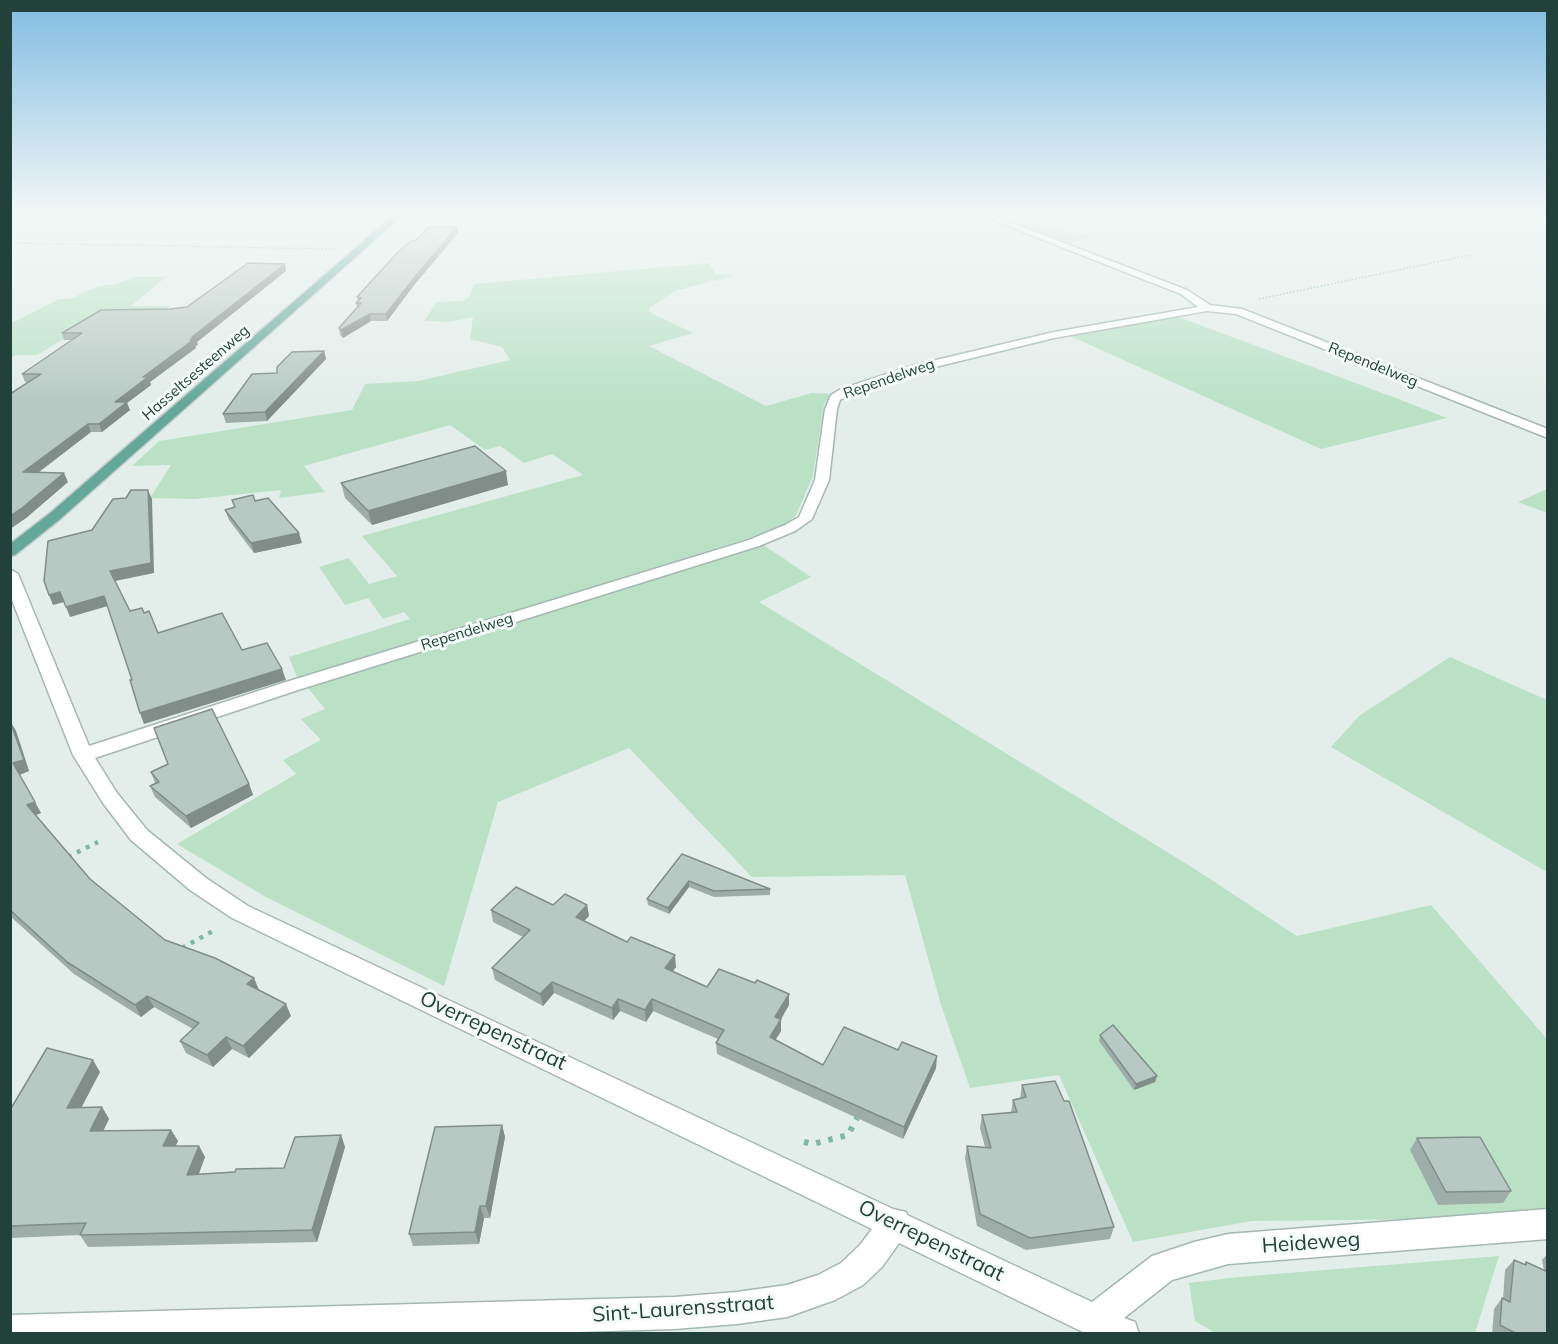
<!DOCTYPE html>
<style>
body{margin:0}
#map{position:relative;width:1558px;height:1344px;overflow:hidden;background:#e3eeea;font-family:Mulish,sans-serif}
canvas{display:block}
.frame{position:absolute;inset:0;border:12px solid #21413a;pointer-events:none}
</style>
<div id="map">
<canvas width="1558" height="1344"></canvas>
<div class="frame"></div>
</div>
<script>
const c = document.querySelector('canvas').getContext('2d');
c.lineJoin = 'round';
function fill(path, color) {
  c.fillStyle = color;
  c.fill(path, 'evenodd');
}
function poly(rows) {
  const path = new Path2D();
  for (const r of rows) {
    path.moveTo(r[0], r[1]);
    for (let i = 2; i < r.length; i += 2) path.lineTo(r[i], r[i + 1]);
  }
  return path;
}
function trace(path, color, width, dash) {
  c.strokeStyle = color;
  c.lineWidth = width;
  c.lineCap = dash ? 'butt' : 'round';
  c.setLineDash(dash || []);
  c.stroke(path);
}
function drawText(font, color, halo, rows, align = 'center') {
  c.font = font + ' Mulish,sans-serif';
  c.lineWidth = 6;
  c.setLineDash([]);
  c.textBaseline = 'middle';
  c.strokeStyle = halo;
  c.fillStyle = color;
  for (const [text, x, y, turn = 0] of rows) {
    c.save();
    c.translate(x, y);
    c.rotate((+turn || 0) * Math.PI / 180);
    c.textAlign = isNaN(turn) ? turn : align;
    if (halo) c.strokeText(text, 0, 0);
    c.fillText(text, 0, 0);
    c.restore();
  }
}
const green = poly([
 [987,215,1006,215,997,217,1092,237,1063,245],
 [709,263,715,274,735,275,675,291,649,308,649,311,653,314,693,333,649,346,766,406,812,393,833,394,824,404,813,476,796,515,788,523,768,532,298,680,289,657,410,619,404,612,383,619,368,598,345,605,319,567,349,558,369,584,397,576,362,536,583,475,552,454,524,463,500,446,485,450,450,425,304,466,325,492,279,498,281,490,195,499,150,498,171,465,132,466,159,441,352,410,365,384,418,381,510,360,502,347,470,339,473,317,449,322,424,321,437,302,463,301,469,297,474,284],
 [134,277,166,277,131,306,171,306,145,328,86,326,37,355,15,355,11,359,11,323,59,299,70,299,98,286,116,284],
 [1176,316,1401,400,1447,418,1321,449,1068,335],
 [1547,489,1547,513,1518,502,1527,498],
 [762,544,811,577,759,602,1190,866,1297,936,1431,905,1547,1039,1547,1211,1432,1219,1252,1221,1133,1242,1059,1075,970,1088,941,1005,905,875,752,877,629,748,498,802,444,986,264,896,177,844,296,774,283,760,321,740,301,719,325,709,307,687],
 [1450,657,1547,700,1547,872,1331,747,1359,716],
 [1499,1256,1475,1333,1215,1333,1195,1321,1189,1283,1238,1277]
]);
const pathFar2 = poly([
 [10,243,334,249],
 [1259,299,1470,255]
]);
const pathFar1 = poly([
 [68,857,98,842],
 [182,948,213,931]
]);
const path = poly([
 [804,1142,813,1144,848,1135,857,1118]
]);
const minor = poly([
 [980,215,991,215,1187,290,1210,305,1242,309,1548,429,1548,438,1236,314,1207,311,1054,338,923,370,849,395,840,400,837,409,829,480,812,519,795,531,759,546,298,690,95,758,117,793,147,830,206,878,248,906,893,1209,906,1212,907,1215,1092,1302,1152,1256,1194,1242,1228,1234,1548,1209,1548,1239,1228,1264,1172,1280,1124,1318,1135,1322,1139,1334,1087,1334,899,1243,882,1267,863,1285,835,1300,787,1317,737,1324,674,1329,513,1334,10,1334,10,1315,674,1297,737,1292,787,1285,818,1275,841,1263,860,1245,872,1229,232,918,190,890,131,840,103,803,73,755,10,595,10,569,18,574,89,746,286,682,749,540,785,525,799,517,815,480,825,409,831,395,841,389,915,365,1054,332,1198,307,1181,294,980,215]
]);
const major = poly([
 [394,215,403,215,59,520,15,555,10,556,10,544,49,514,394,215]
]);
const wall = poly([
 [458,233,415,284,387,321,371,321,343,338,340,335,339,328,357,307,356,303,358,301,357,297,415,241],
 [286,271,197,342,198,345,195,346,196,348,150,382,151,385,127,403,130,410,102,432,91,432,39,472,68,482,26,518,10,529,10,394,29,382,25,382,22,374,71,340,64,340,62,333,170,309,187,307],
 [324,351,326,359,267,421,226,423,223,414,277,373],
 [341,483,508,485,372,525,345,498],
 [255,501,302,543,254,553,229,520,225,510],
 [10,721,16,731,29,771,19,775,41,813,36,815,90,879,165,940,259,990,291,1016,249,1058,232,1049,213,1067,186,1053,180,1041,193,1029,154,1007,141,1017,74,974,10,916],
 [168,764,249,784,253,795,191,828,155,797,150,786,155,783,151,772],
 [682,854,770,889,770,895,714,897,689,887,669,914,648,905,647,899],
 [553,905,587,905,589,916,584,921,676,967,673,971,707,987,789,1005,781,1019,781,1031,775,1040,823,1065,936,1068,903,1139,717,1054,716,1043,718,1039,653,1011,646,1022,620,1011,613,1020,554,993,543,1006,495,980,492,968,523,937,493,922,491,910],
 [1100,1035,1155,1082,1134,1090,1099,1041],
 [100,1072,81,1107,102,1107,109,1119,103,1131,171,1130,178,1141,175,1146,199,1146,205,1157,199,1174,284,1168,341,1135,345,1147,317,1242,88,1247,80,1235,10,1238,10,1110],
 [1022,1085,1114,1227,1110,1239,1026,1250,977,1226,965,1158,967,1146,985,1147,980,1128,982,1115,1011,1113,1013,1100,1020,1099],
 [502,1125,505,1137,490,1218,484,1218,479,1244,413,1246,409,1234],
 [1417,1138,1511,1191,1503,1203,1438,1205,1410,1150],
 [1548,1253,1548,1334,1492,1334,1494,1309,1502,1298,1503,1299,1505,1270,1514,1260,1524,1265,1526,1262,1544,1270,1542,1260]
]);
const shadedWall = poly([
 [457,227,458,233,415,284,387,321,386,314,414,278],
 [285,264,286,271,197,342,198,345,195,346,196,348,150,382,151,385,127,403,130,410,102,432,99,424,115,402,143,377,192,337],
 [370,314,371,321,343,338,341,330],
 [324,351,326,359,267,421,265,412],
 [88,424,91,432,27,481,23,472],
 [506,471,508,485,372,525,368,511],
 [64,473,68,482,26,518,10,529,10,516],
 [148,490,152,499,154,573,115,581,110,571],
 [299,533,302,543,254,553,251,543],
 [60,592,64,602,53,605,49,595],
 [104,596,108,606,70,617,66,607],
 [282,669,286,680,144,724,140,713],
 [10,721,16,731,29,771,19,775,13,763],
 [249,784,253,795,191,828,186,816],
 [35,802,41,813,33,816,27,805],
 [689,881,689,887,669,914,668,908],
 [587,905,589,916,577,928,576,917],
 [675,955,676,967,666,980,665,968],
 [254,978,259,990,247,984],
 [552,982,554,993,543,1006,540,994],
 [789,994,789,1005,781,1019,781,1031,770,1049,770,1037,775,1017],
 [147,996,154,1007,141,1017,135,1005],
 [618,999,620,1011,613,1020,612,1008],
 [652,999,653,1011,646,1022,645,1010],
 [286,1004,291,1016,249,1058,243,1046],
 [226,1037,232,1049,213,1067,207,1055],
 [937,1056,936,1068,903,1139,904,1127],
 [93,1060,100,1072,75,1120,67,1108],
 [1157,1076,1155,1082,1134,1090,1136,1084],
 [102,1107,109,1119,97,1143,90,1131],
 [502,1125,505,1137,490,1218,486,1206],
 [171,1130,178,1141,170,1158,163,1146],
 [341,1135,345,1147,317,1242,312,1230],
 [199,1146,205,1157,194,1186,187,1175],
 [480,1206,484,1218,479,1244,475,1232]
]);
const building = poly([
 [429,227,457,227,414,278,386,314,370,314,341,330,339,328,361,303,356,303,361,298,357,297,397,253,411,241,415,241,429,227],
 [248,263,285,264,192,337,195,337,190,340,193,340,143,377,148,377,115,402,127,402,99,424,88,424,23,472,64,473,22,508,10,516,10,394,41,374,22,374,82,333,62,333,101,310,170,309,187,307,248,263],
 [324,351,265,412,223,414,252,374,277,373,277,367,292,352,324,351],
 [475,446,506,471,368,511,341,483,475,446],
 [131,490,148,490,151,563,110,571,130,611,142,608,144,613,149,611,158,633,222,613,242,650,267,643,282,669,140,713,130,680,132,680,104,596,66,607,60,592,49,595,44,581,48,541,92,530,113,499,126,498,131,490],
 [253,495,255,501,268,498,299,533,251,543,225,510,235,507,232,500,253,495],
 [212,709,249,784,186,816,150,786,159,782,151,772,168,764,154,728,212,709],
 [10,721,24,760,13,763,35,802,27,805,90,879,165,940,215,958,254,978,247,984,286,1004,243,1046,226,1037,207,1055,180,1041,199,1023,147,996,135,1005,67,962,10,910,10,721],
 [682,854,770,889,714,891,689,881,668,908,647,899,682,854],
 [516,887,553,905,565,894,587,905,576,917,627,942,631,937,675,955,665,968,707,987,719,969,755,983,757,980,789,994,775,1017,781,1019,770,1037,823,1065,844,1027,898,1050,902,1042,937,1056,904,1127,716,1043,724,1030,652,999,645,1010,618,999,612,1008,552,982,540,994,492,968,530,930,491,910,516,887],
 [1113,1025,1157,1076,1136,1084,1100,1035,1113,1025],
 [47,1048,93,1060,67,1108,102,1107,90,1131,171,1130,163,1146,199,1146,187,1175,235,1172,236,1169,284,1168,295,1137,341,1135,312,1230,80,1235,86,1223,10,1226,10,1110,47,1048],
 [1055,1081,1064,1101,1069,1101,1114,1227,1030,1238,980,1214,967,1146,991,1148,982,1115,1017,1112,1013,1100,1026,1097,1022,1085,1055,1081],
 [502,1125,486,1206,480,1206,475,1232,409,1234,435,1127,502,1125],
 [1480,1137,1511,1191,1446,1192,1417,1138,1480,1137],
 [1514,1260,1526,1265,1526,1262,1548,1272,1548,1334,1517,1334,1500,1325,1502,1298,1510,1302,1514,1260]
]);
const farStreetnames = [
 ["Rependelweg",1373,365,22],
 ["Hasseltsesteenweg",196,373,-41],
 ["Rependelweg",889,379,-19],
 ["Rependelweg",467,632,-17]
];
const nearStreetnames = [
 ["Overrepenstraat",493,1031,25],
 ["Overrepenstraat",931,1241,26],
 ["Heideweg",1311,1243,-4],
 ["Sint-Laurensstraat",683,1309,-4]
];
fill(green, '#bae1c6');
trace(minor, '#a5b7b2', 3);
trace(major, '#c1cac8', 3);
trace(pathFar2, '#80b5a7', 1.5, [1.5, 2]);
trace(pathFar1, '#80b5a7', 4.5, [4, 6]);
trace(path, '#80b5a7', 6, [4.5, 8]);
fill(minor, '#fff');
fill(major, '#63a899');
fill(wall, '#9eada8');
fill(shadedWall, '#818d88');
fill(building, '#b8c9c3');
trace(building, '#818d88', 1.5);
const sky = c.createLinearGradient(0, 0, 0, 403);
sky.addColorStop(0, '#81bce2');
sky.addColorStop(0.53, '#f2f7f6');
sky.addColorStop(1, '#f2f7f600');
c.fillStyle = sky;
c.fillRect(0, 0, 1558, 403);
drawText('15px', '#21413a', '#f4faf7', farStreetnames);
drawText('21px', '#21413a', '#f4faf7', nearStreetnames);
</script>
